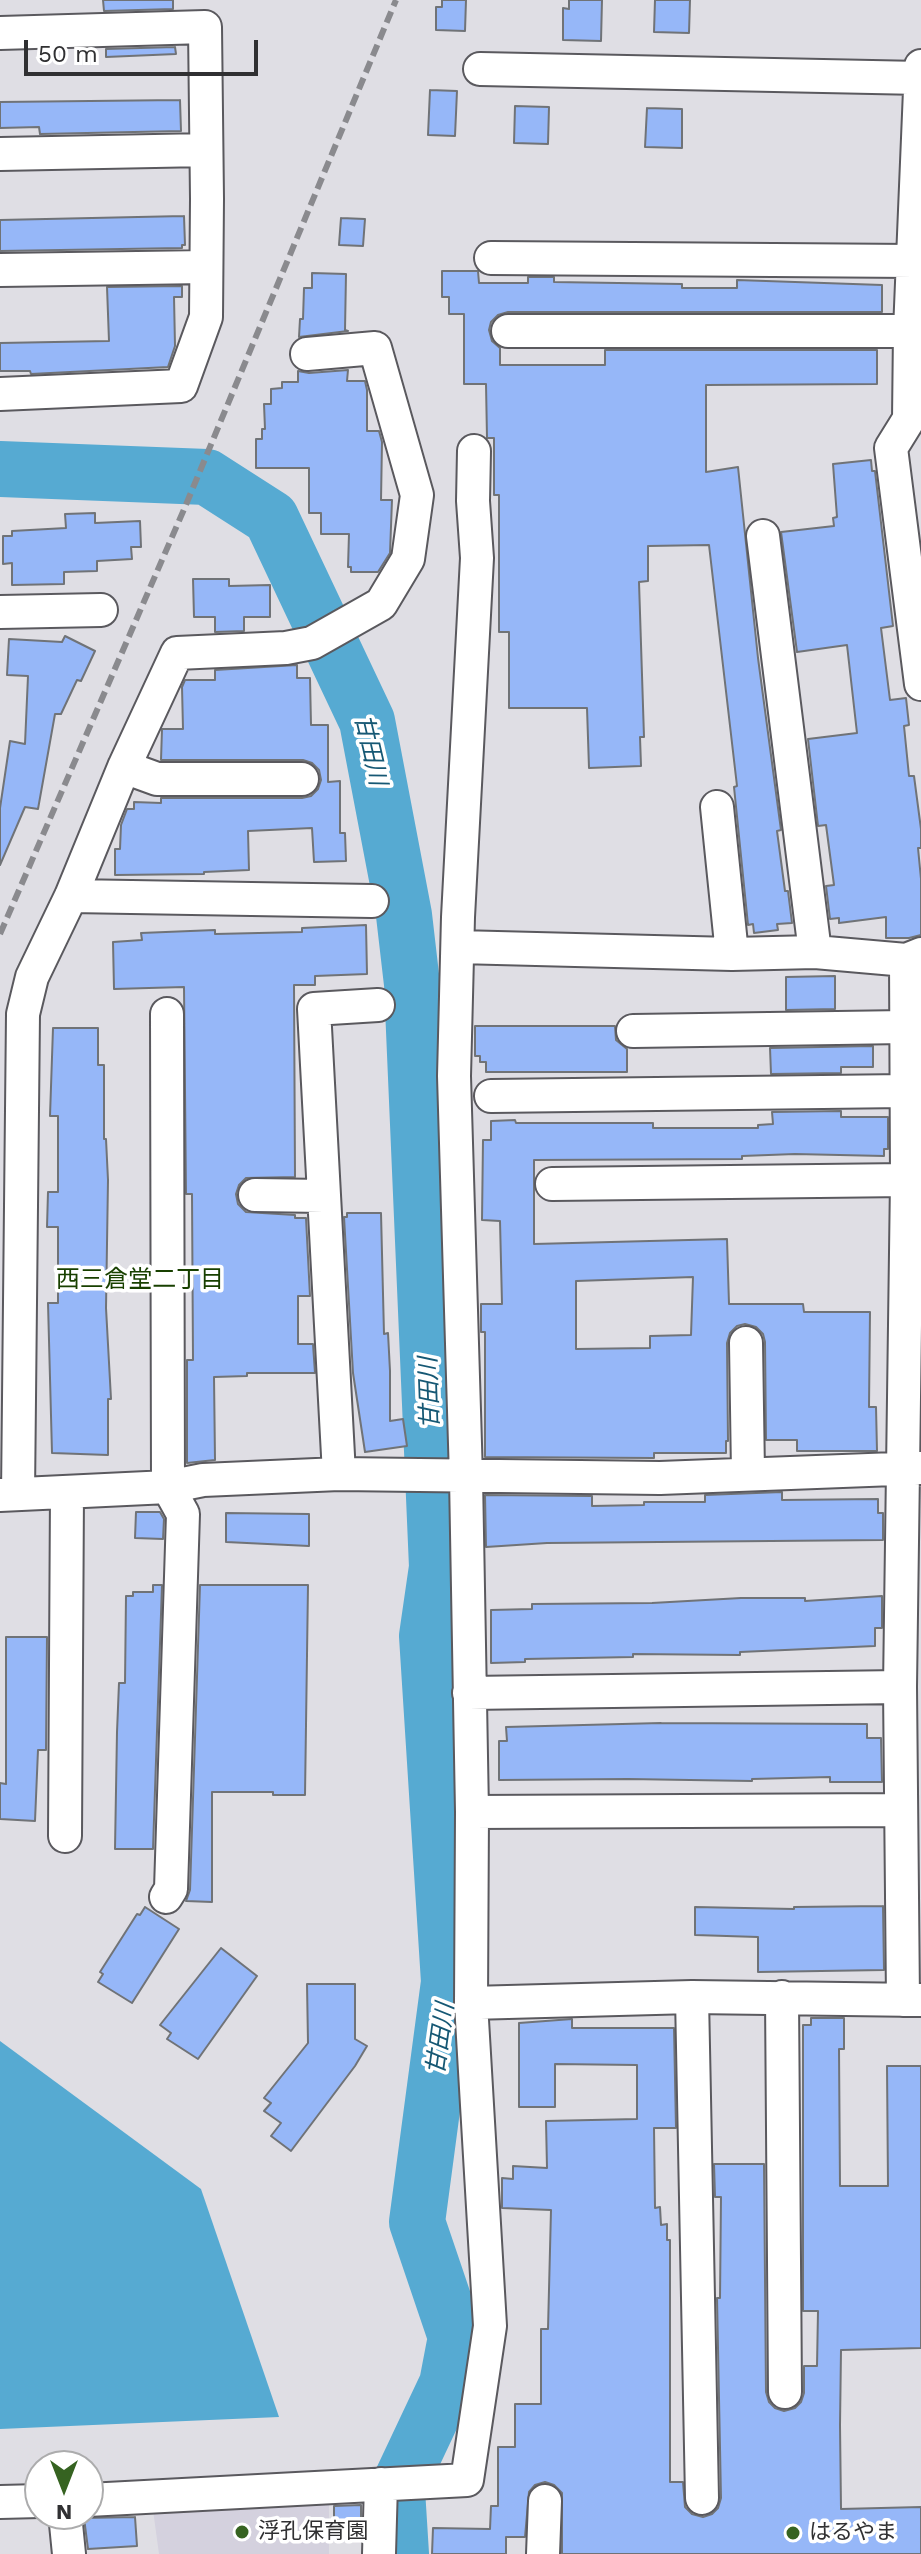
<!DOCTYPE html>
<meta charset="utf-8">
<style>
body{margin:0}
#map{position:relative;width:921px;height:2554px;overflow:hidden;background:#dfdee4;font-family:"Work Sans",sans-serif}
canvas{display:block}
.north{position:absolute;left:24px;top:2450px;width:80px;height:80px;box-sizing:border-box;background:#fff;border:2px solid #acacad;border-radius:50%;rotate:180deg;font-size:22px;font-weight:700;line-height:32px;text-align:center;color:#303032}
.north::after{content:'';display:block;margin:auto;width:28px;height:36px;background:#366321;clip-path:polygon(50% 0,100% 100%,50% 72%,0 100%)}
.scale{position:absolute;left:24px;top:40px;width:234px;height:36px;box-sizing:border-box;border:4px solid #303032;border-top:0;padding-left:10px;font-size:24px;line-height:28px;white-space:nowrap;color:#303032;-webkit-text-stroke:6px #fff;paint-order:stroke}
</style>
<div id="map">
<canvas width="921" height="2554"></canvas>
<div class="north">N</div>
<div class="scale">50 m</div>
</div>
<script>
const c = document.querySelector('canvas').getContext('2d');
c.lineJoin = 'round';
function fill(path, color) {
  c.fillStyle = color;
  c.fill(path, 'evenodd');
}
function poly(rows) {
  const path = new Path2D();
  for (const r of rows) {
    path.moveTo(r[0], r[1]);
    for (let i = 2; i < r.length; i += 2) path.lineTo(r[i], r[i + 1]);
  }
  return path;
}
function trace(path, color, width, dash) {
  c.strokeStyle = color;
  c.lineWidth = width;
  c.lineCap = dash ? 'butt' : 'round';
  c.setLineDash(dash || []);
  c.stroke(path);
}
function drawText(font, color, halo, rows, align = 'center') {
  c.font = font + ' "Work Sans","Noto Sans JP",sans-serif';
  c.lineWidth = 7;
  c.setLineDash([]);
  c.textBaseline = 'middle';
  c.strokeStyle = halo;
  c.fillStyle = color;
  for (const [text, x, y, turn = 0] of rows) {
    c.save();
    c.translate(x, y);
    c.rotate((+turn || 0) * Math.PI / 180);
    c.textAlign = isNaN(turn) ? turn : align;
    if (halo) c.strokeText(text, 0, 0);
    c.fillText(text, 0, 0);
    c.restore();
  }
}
const built = poly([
 [329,2494,329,2554,159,2554,153,2510]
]);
const water = poly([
 [0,2041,201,2189,279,2417,0,2429]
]);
const river = poly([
 [0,469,207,477,271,518,367,721,404,915,412,984,437,1567,427,1636,449,1982,417,2222,456,2337,447,2384,397,2490,401,2554]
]);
const building = poly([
 [103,0,173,0,173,9,104,11,103,0],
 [442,0,466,0,465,31,436,30,436,7,442,7,442,0],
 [569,0,602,0,601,41,563,40,563,8,569,9,569,0],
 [655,0,690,0,689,33,654,32,655,0],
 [175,47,176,54,106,57,106,49,175,47],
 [430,90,457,91,455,136,428,135,430,90],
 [180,100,181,131,40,134,39,127,0,128,0,102,180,100],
 [515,106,549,107,548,144,514,143,515,106],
 [647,108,682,109,682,148,645,147,647,108],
 [184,216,185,245,182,245,182,248,0,251,0,220,184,216],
 [341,218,365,219,363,246,339,245,341,218],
 [442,271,478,271,479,283,528,283,528,277,554,277,554,282,682,284,682,288,737,288,737,280,882,285,882,312,508,312,498,315,491,322,489,330,492,341,500,348,500,365,605,365,605,350,877,350,877,384,706,385,706,472,738,467,758,658,781,830,777,831,785,891,788,891,792,923,777,924,778,930,754,933,753,924,748,925,734,787,737,786,709,545,648,546,648,581,639,582,644,737,640,737,641,766,589,768,587,708,509,708,509,632,499,632,499,495,494,495,494,438,487,438,486,384,464,384,464,314,449,314,449,297,442,297,442,271],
 [312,273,346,274,345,330,348,331,299,337,300,319,303,319,304,288,312,288,312,273],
 [182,286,182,297,174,297,175,346,168,367,31,374,30,371,0,371,0,343,109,341,107,287,182,286],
 [348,370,347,381,365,381,367,390,367,431,379,431,382,442,381,500,392,500,390,553,378,572,351,572,351,567,348,567,349,534,321,534,321,513,309,513,309,468,256,468,256,439,262,439,262,429,265,429,264,404,271,404,271,389,282,388,282,382,298,382,298,371,309,373,348,370],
 [871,460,872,471,875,471,893,626,881,628,890,700,906,698,909,725,904,726,909,776,914,776,921,829,921,848,918,848,921,879,921,935,909,938,886,938,886,917,839,923,839,918,830,919,826,886,834,885,826,825,818,826,808,739,857,733,847,645,797,652,781,532,834,526,833,518,837,517,833,464,871,460],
 [95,513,95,523,140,521,141,547,131,547,132,559,97,561,97,571,64,572,64,584,12,585,12,563,3,564,3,536,12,536,12,531,66,528,65,514,95,513],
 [193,579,229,579,229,586,270,585,270,617,244,617,244,631,215,632,215,617,194,617,193,579],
 [65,636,95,651,81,681,77,680,61,714,55,714,38,809,25,807,0,865,0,808,10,741,25,744,28,676,7,675,9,639,62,642,65,636],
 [297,665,297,678,310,678,311,725,328,725,328,782,340,781,340,833,345,833,346,861,314,862,312,828,248,831,249,870,204,872,204,874,115,875,115,849,120,849,121,825,127,809,134,809,134,802,161,803,161,798,302,798,311,796,318,789,321,780,319,770,312,763,303,760,161,760,162,729,183,729,182,687,185,680,215,680,215,670,297,665],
 [366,925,367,974,315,976,315,985,294,985,295,1177,246,1178,239,1185,236,1194,238,1204,246,1212,295,1215,295,1218,306,1218,310,1296,298,1296,298,1344,313,1344,315,1373,247,1373,247,1376,214,1377,215,1460,187,1463,187,1360,193,1360,192,1194,186,1194,184,987,114,989,113,942,142,940,141,933,215,930,215,934,302,932,302,928,366,925],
 [835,976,835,1009,786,1010,786,977,835,976],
 [475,1026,615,1026,616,1040,627,1049,627,1072,486,1072,486,1062,480,1062,480,1056,475,1056,475,1026],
 [53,1028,98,1028,98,1065,104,1065,104,1139,106,1139,108,1180,106,1308,111,1399,108,1399,108,1455,52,1453,48,1303,58,1303,58,1227,47,1227,48,1192,58,1192,58,1116,50,1116,53,1028],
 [873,1046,873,1067,841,1067,841,1073,771,1074,770,1048,873,1046],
 [841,1111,841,1117,888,1117,888,1149,884,1149,884,1156,795,1154,742,1156,742,1159,534,1160,534,1244,727,1239,729,1304,803,1304,804,1312,870,1312,869,1407,876,1407,877,1451,797,1451,797,1440,766,1440,765,1342,763,1334,756,1327,745,1324,737,1326,730,1333,727,1343,728,1441,726,1441,726,1453,654,1453,654,1458,485,1457,485,1332,481,1332,481,1304,502,1304,500,1221,482,1220,483,1140,491,1140,491,1121,515,1120,516,1123,653,1123,653,1128,758,1128,758,1125,773,1124,772,1112,841,1111],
 [693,1277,691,1335,650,1336,650,1348,576,1349,576,1281,693,1277],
 [347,1213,381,1213,384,1334,388,1333,390,1371,390,1421,403,1419,407,1446,365,1452,353,1373,344,1217,347,1217,347,1213],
 [782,1492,782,1500,878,1499,878,1513,883,1513,883,1540,547,1543,486,1547,485,1495,592,1496,592,1506,644,1505,644,1502,705,1502,705,1495,782,1492],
 [136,1512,160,1512,164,1519,163,1539,135,1538,136,1512],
 [226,1513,309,1514,309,1546,226,1542,226,1513],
 [153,1585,162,1585,153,1849,115,1849,117,1732,119,1683,125,1683,126,1596,133,1596,133,1592,153,1592,153,1585],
 [200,1585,308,1585,305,1795,273,1795,273,1792,212,1792,212,1902,186,1901,190,1890,200,1585],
 [882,1596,882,1628,875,1628,875,1646,740,1652,740,1655,633,1654,633,1657,525,1659,525,1662,491,1663,491,1610,532,1609,532,1604,652,1603,741,1598,805,1598,805,1601,882,1596],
 [6,1637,47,1637,46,1750,38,1750,35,1821,0,1819,0,1783,6,1784,6,1637],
 [661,1723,867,1724,867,1738,881,1738,882,1782,830,1782,830,1777,752,1779,752,1781,628,1779,499,1780,499,1741,507,1741,506,1727,661,1723],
 [883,1906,884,1970,758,1972,758,1937,695,1935,695,1907,794,1909,794,1907,883,1906],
 [145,1907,179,1929,132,2003,98,1982,103,1974,100,1972,137,1914,140,1915,145,1907],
 [221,1948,257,1976,198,2059,167,2039,171,2033,160,2025,221,1948],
 [307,1984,355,1984,355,2039,367,2046,355,2066,291,2151,271,2136,281,2123,264,2111,271,2103,264,2098,308,2043,307,1984],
 [811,2018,844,2018,844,2049,839,2049,840,2186,888,2186,887,2066,921,2066,921,2348,841,2350,840,2425,841,2509,921,2507,921,2554,562,2554,562,2493,554,2485,545,2482,535,2485,529,2492,525,2537,506,2537,506,2554,432,2554,433,2528,490,2529,491,2506,498,2506,498,2447,515,2447,515,2404,541,2404,541,2329,548,2329,551,2210,502,2208,502,2178,513,2179,513,2166,547,2168,546,2121,637,2119,637,2065,555,2064,555,2107,519,2107,519,2023,572,2019,572,2028,674,2028,676,2128,654,2128,655,2208,660,2207,661,2225,667,2224,667,2240,670,2240,670,2482,683,2482,685,2507,692,2514,703,2517,712,2514,718,2508,721,2498,717,2298,720,2298,721,2197,715,2197,714,2164,764,2164,766,2392,769,2402,775,2408,784,2411,795,2408,801,2402,804,2393,804,2366,817,2366,818,2311,803,2311,803,2025,811,2025,811,2018],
 [361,2505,361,2529,334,2529,334,2506,361,2505],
 [135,2517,137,2546,88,2549,84,2518,135,2517]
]);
const minor = poly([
 [0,33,205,27,207,199,206,317,181,386,0,394],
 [921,66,910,331,909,419,891,448,921,684],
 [480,69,921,78],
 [0,154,206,150],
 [491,258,914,261],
 [0,270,206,267],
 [508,331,910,331],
 [763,536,815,952],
 [0,612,101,610],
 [124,767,157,779,302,779],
 [717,807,732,954],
 [71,896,372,901],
 [458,947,732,954,815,952,906,960],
 [633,1031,905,1027],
 [491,1096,905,1091],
 [552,1184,907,1180],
 [255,1195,324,1196],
 [746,1343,748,1473],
 [339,1474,314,1009,378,1005],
 [18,1494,23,1014,32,977,71,896,124,767,177,653,286,648,312,643,381,604,408,559,417,495,375,348,307,354],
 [0,1495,168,1487,203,1480,339,1474,660,1478,921,1468],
 [469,1693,900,1687],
 [472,1812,901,1810],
 [65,1836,67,1492],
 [166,1897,171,1889,183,1514,168,1487,167,1014],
 [692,1997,702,2498],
 [782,1997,785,2392],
 [903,2000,900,1687,907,1180,906,960,921,954],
 [471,2003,692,1997,921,2000],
 [88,2500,467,2480,490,2326,471,2003,472,1812,466,1477,454,1076,458,917,477,558,473,501,474,451],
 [0,2502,40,2501],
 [65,2514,69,2554],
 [379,2554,381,2484],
 [543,2554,545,2501]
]);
const rail = poly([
 [0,934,185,507,396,0]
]);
const markers = [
 [242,2532,8,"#366321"],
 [793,2533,8,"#366321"]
];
const poiNames = [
 ["浮孔保育園",258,2532],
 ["はるやま",809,2533]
];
const waterNames = [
 ["甘田川",370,750,77],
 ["甘田川",430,1393,-92],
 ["甘田川",441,2039,-82]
];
const neighbourhoodNames = [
 ["西三倉堂二丁目",140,1280]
];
fill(built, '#d4d1de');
fill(water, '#56aad2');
trace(river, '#56aad2', 56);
fill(building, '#96b7f8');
trace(building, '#707377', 2);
trace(minor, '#5a595e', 36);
trace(minor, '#fff', 32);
trace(rail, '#8a8a8e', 6, [12, 6]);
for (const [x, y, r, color] of markers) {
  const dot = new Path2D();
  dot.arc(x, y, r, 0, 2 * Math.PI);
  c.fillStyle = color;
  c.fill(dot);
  trace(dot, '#fff', 3);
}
drawText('22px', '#303032', '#fff', poiNames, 'left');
drawText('italic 24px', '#165874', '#fff', waterNames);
drawText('24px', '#184000', '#fff', neighbourhoodNames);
</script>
